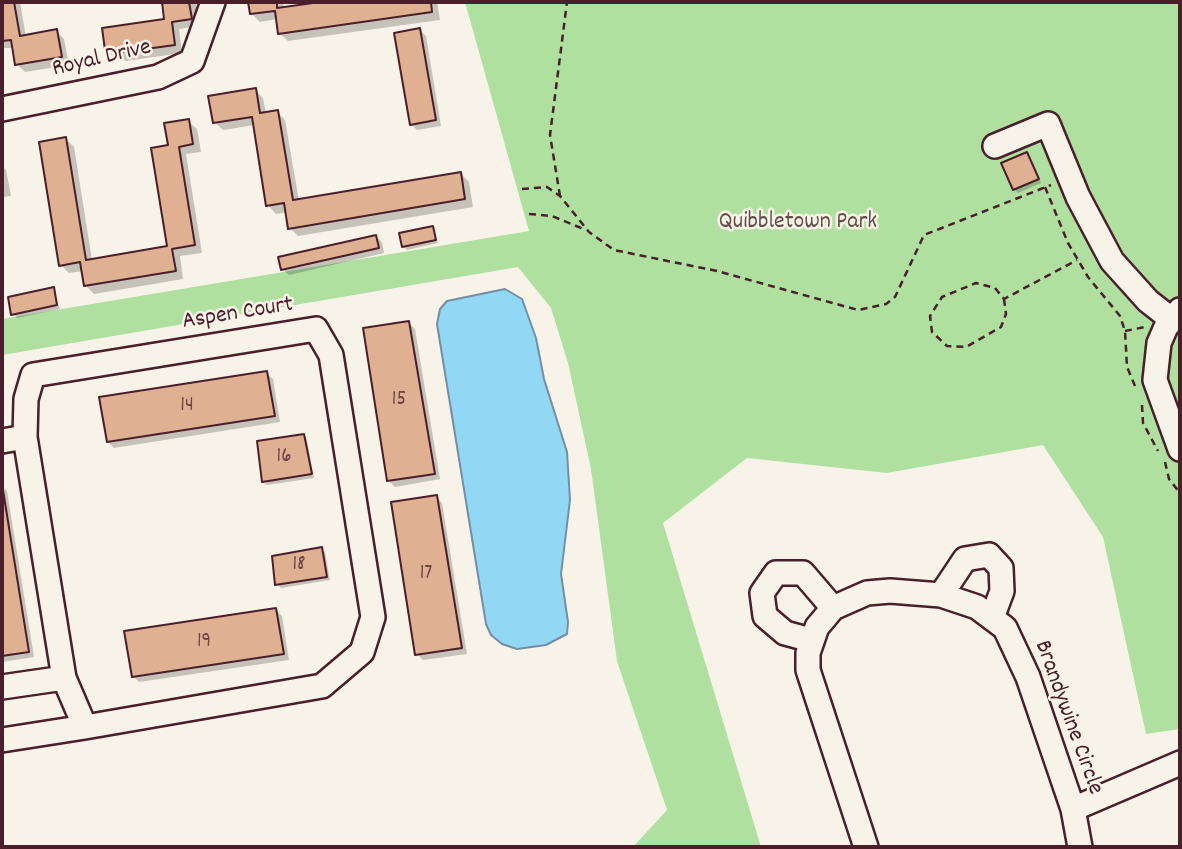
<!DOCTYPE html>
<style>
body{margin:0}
#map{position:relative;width:1182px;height:849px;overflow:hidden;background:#f7f3e8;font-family:Dekko,sans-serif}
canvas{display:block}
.frame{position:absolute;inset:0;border:4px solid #4a1f2b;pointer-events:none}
</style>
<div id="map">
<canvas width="1182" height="849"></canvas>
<div class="frame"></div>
</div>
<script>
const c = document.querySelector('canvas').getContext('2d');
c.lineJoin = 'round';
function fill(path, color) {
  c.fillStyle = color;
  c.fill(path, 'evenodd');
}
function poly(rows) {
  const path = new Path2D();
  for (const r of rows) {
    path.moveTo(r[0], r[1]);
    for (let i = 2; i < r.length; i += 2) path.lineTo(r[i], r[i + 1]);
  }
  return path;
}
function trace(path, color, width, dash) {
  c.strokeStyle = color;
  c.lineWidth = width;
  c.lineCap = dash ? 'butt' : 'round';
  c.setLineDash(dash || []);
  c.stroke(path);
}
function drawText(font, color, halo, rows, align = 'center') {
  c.font = font + ' Dekko,sans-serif';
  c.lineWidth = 5;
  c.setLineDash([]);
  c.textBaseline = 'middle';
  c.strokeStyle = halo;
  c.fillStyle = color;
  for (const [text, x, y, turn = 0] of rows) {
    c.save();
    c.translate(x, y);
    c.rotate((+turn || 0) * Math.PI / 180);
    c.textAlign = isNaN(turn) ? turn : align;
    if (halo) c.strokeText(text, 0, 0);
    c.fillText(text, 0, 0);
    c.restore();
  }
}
const green = poly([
 [465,2,1180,2,1180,729,1146,734,1103,537,1043,445,887,473,747,458,663,523,761,847,633,847,667,810,617,661,591,469,568,363,551,308,518,267,2,355,2,319,529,231]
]);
const water = poly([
 [505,289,522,299,536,338,544,379,567,452,570,500,561,574,568,622,567,634,546,645,517,649,502,644,491,635,486,624,437,324,440,309,447,301,505,289]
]);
const shadow = poly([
 [2,2,20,2,26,37,56,31,64,39,69,65,25,72,17,64,14,48,2,48],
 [164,2,196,2,199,26,179,29,182,53,126,61,115,58,106,49,166,20],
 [250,2,283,2,284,9,333,2,437,2,440,20,288,41,279,33,277,19,260,22,252,14],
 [420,30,426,36,441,126,417,130,411,124],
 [255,90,263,98,266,114,277,112,285,120,299,201,461,174,469,182,473,207,298,236,290,228,288,212,276,214,268,205,255,125,223,130,214,122],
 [188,121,197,129,201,152,186,154,202,253,180,256,183,279,94,294,86,286,83,271,69,273,61,265,66,139,74,147,92,260,169,248,170,147],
 [1027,154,1041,183,1018,193,1014,189],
 [2,166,6,170,11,196,2,197],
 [432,228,438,243,407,250,403,246],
 [375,236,382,242,384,253,289,275,282,269],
 [53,289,60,309,17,318,13,314],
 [409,323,415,329,440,479,395,487,389,481],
 [266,373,273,379,280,422,114,448,108,442],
 [303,436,307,440,314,478,267,485,263,481],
 [2,486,7,491,34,657,2,662],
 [436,496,442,503,467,654,423,660,417,654],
 [321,549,325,552,330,580,281,588,277,584],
 [276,610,282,616,289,660,139,682,133,676]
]);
const building = poly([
 [2,2,14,2,20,36,57,29,62,57,15,65,11,40,2,41,2,2],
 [162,2,189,2,192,19,172,22,175,45,117,53,105,50,102,28,164,19,162,2],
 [248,2,277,2,277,8,320,2,431,2,432,12,278,34,275,11,250,14,248,2],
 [420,28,436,120,410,125,394,33,420,28],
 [256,88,260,113,278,110,293,200,461,172,465,199,288,229,284,203,266,206,252,117,213,123,208,96,256,88],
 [189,119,193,144,179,147,195,245,172,249,176,271,84,286,80,262,59,266,39,142,66,137,86,260,167,246,151,148,168,145,164,123,189,119],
 [1027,152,1039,179,1013,190,1001,163,1027,152],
 [433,226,436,240,402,247,399,233,433,226],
 [376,235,379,248,281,270,278,257,376,235],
 [54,287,57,305,11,315,8,297,54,287],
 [409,321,435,474,387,481,363,328,409,321],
 [267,371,275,416,107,442,99,397,267,371],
 [304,434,312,474,262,482,257,441,304,434],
 [2,484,29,652,2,656,2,484],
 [437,495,462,648,415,655,391,502,437,495],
 [322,547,327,577,275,585,272,556,322,547],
 [276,608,284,654,132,677,124,631,276,608]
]);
const path = poly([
 [1045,187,1068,243,1088,277,1120,316,1125,331,1127,367,1135,386],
 [522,189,547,187,560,196,589,232,614,250,717,271,858,310,886,304,895,297,924,235,1051,185],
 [560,196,550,135,567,2],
 [529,214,552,216,586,230],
 [1004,299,1006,314,1001,327,966,347,947,346,932,332,930,316,942,297,976,283,995,288,1004,299,1077,260],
 [1125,331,1145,327],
 [1142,405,1143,423,1158,451],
 [1165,462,1169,479,1180,493]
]);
const minor = poly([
 [2,109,158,77,192,61,213,2],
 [995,146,1048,124,1078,197,1112,261,1148,301,1171,319],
 [1180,310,1166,327,1159,343,1155,380,1180,449],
 [2,441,25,437],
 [941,595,965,559,989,555,1001,568,1002,591,992,618],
 [811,640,785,633,765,616,762,593,776,573,803,573,833,608],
 [2,687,64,678],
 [2,740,85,727,322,686,362,652,373,617,331,355,316,329,33,375,26,399,25,437,64,678,85,727],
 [1073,809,1180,763],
 [866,847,808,670,808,653,817,627,833,608,867,593,890,591,941,595,977,607,1005,628,1028,677,1073,809,1080,847]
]);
const numberNames = [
 ["15",399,401],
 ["14",187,407],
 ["16",284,458],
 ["18",299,566],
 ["17",426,575],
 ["19",204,643]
];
const streetNames = [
 ["Royal Drive",102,60,-13],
 ["Aspen Court",238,315,-9],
 ["Brandywine Circle",1067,718,70]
];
const parkNames = [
 ["Quibbletown Park",798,224]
];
fill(green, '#afe0a0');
fill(water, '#92d8f4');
trace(water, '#758ea4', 2);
fill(shadow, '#0003');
fill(building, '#dfb091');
trace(building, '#4a1f2b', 2);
trace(minor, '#4a1f2b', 28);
trace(path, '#4a1f2b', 2.5, [7, 5]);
trace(minor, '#f7f3e8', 23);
drawText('21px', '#6f4344', null, numberNames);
drawText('24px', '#4a1f2b', '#f7f3e8', streetNames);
drawText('24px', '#634f48', '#f7f3e8', parkNames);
</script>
